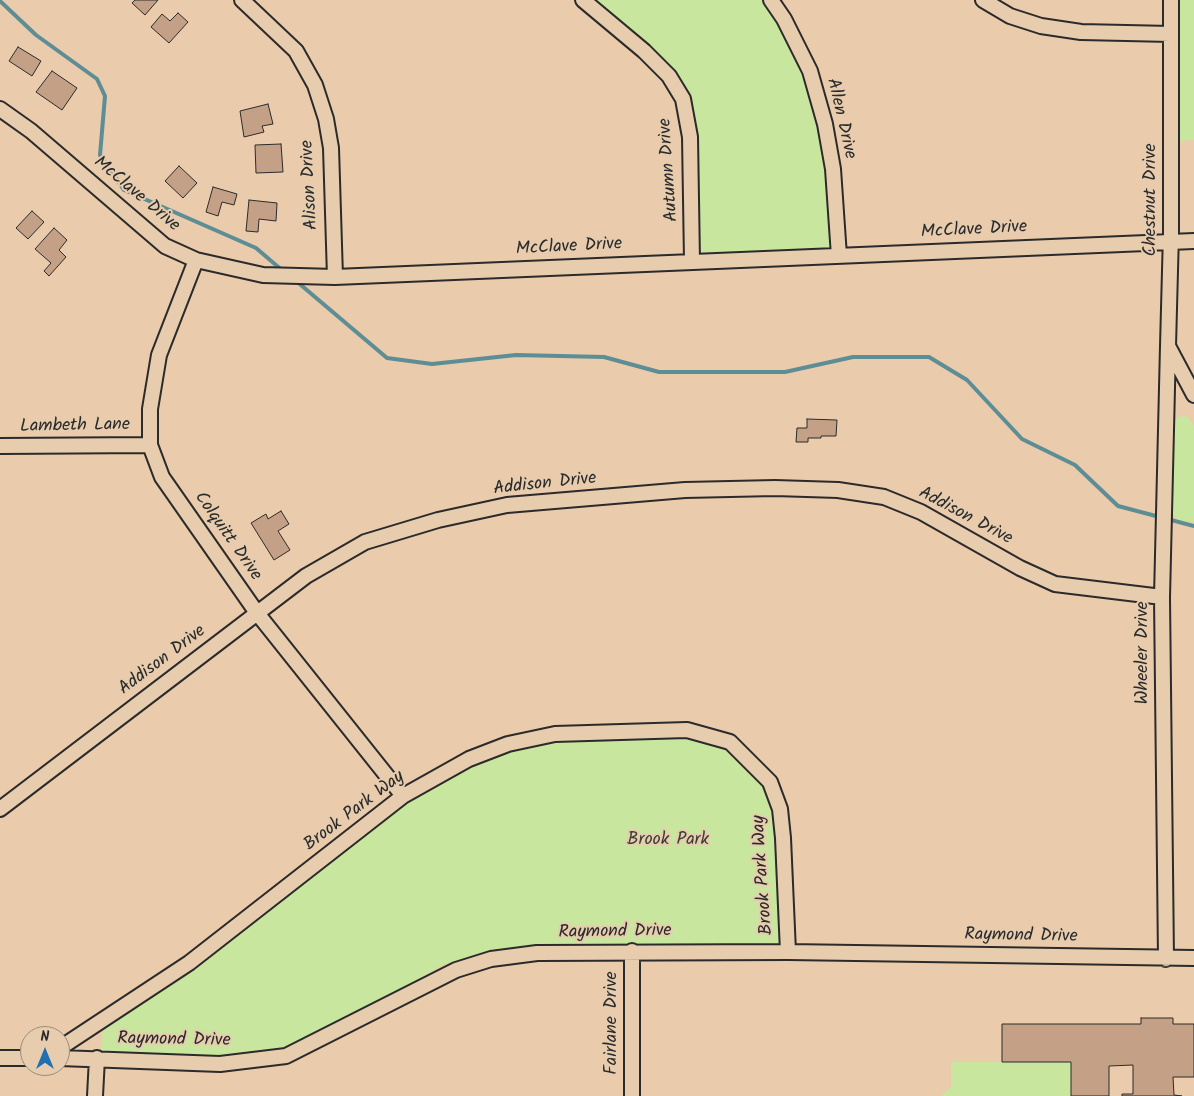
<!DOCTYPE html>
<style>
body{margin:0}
#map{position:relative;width:1194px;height:1096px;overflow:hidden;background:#eacbac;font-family:Kalam,sans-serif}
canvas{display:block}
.north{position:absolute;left:20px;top:1026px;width:50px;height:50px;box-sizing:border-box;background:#e7ccae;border:1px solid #9c8c7a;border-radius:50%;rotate:0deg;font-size:14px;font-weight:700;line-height:20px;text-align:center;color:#2b2b2b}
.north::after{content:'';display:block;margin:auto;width:18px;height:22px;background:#1f6fb2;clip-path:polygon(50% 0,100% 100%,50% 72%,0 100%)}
</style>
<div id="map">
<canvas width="1194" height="1096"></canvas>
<div class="north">N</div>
</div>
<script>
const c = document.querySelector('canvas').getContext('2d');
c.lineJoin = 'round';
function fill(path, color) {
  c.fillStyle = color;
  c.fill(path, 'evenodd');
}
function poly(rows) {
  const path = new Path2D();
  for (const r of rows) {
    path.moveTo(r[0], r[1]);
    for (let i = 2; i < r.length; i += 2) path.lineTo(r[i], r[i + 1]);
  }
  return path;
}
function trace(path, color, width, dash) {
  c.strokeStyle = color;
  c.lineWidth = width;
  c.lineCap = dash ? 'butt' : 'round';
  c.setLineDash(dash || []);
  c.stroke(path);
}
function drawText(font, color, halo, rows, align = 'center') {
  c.font = font + ' Kalam,sans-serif';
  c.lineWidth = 4;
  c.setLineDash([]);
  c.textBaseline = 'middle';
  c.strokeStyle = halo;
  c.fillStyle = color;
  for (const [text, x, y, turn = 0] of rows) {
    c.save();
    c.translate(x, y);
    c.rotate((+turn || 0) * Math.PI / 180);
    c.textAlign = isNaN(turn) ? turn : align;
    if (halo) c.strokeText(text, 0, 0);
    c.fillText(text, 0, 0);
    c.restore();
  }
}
const green = poly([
 [589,0,773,0,804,61,827,135,842,257,696,261,689,127,671,79],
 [1175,0,1194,0,1194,140,1179,141],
 [1182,416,1188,417,1194,426,1194,523,1178,520,1173,514,1173,427,1176,419],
 [705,732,757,768,781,832,786,955,555,946,442,965,368,1011,295,1045,237,1059,100,1055,104,1022,349,840,475,755,555,734],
 [951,1062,1071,1062,1071,1096,941,1096,951,1087]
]);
const stream = poly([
 [0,1,36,35,97,79,105,96,100,155,124,190,256,248,283,271],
 [295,280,387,358,432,364,516,355,604,357,659,372,785,372,853,357,929,357,967,380,1022,439,1075,465,1118,506,1194,526]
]);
const building = poly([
 [135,0,158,0,145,15,132,3,135,0],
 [178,13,188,22,169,43,151,27,162,14,170,21,178,13],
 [18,47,41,61,32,76,9,61,18,47],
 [52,71,77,88,62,110,36,92,52,71],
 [268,104,273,124,262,126,264,132,244,137,240,111,268,104],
 [281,144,283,172,256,173,255,145,281,144],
 [179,166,197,183,183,198,165,181,179,166],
 [213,187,237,194,234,205,222,202,218,216,206,212,213,187],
 [249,200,277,203,276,221,259,219,258,232,246,231,249,200],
 [32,211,44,222,28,239,16,228,32,211],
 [54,228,67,240,59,250,66,257,49,276,44,271,51,263,35,249,54,228],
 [807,419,837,420,836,436,821,436,821,438,808,438,808,442,796,442,797,428,807,428,807,419],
 [281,511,289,524,278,531,290,550,274,560,251,523,266,514,268,519,281,511],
 [1141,1018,1173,1018,1173,1024,1194,1024,1194,1077,1173,1077,1174,1095,1182,1096,1122,1096,1122,1094,1133,1094,1133,1065,1109,1066,1109,1096,1071,1096,1071,1062,1002,1062,1002,1024,1141,1024,1141,1018]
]);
const street = poly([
 [242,0,296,51,315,85,326,119,331,148,335,277],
 [583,0,644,51,669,76,683,99,690,137,692,261],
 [771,0,784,19,810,71,825,124,833,169,839,256],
 [983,0,1010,16,1041,26,1081,32,1171,34],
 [1171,0,1171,233,1168,346,1194,395],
 [0,109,31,131,165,246,196,260,263,275,335,277,1194,241],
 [196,260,159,355,150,409,150,445,162,477,257,613,403,796],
 [0,446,150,445],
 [0,809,306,576,365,542,438,520,507,505,685,490,775,488,838,490,884,497,921,512,1020,568,1055,584,1162,597],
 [632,951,632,1096],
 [1166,959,1162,597,1168,346],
 [60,1048,189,963,403,796,469,759,508,744,555,734,687,730,730,742,770,782,780,809,783,838,788,952],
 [0,1058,30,1058],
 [60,1058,220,1064,286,1056,456,970,491,959,537,953,788,952,1194,958],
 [95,1096,97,1058]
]);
const streetNames = [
 ["Allen Drive",840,119,77],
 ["Autumn Drive",670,170,-94],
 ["Alison Drive",311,185,-93],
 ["McClave Drive",136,195,40],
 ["Chestnut Drive",1152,200,-90],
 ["McClave Drive",974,231,-3],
 ["McClave Drive",569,248,-3],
 ["Lambeth Lane",75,427,-1],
 ["Addison Drive",545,485,-6],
 ["Addison Drive",965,517,28],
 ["Colquitt Drive",227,537,55],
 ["Wheeler Drive",1144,653,-90],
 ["Addison Drive",163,661,-37],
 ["Brook Park Way",355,812,-37],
 ["Brook Park Way",764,875,-94],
 ["Raymond Drive",615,933,-1],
 ["Raymond Drive",1021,937,1],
 ["Fairlane Drive",613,1023,-90],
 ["Raymond Drive",174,1041,1]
];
const parkNames = [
 ["Brook Park",668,841]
];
fill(green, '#c9e69e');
trace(stream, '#5d8d95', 4);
fill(building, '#c4a186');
trace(building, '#2b2b2b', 1);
trace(street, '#2b2b2b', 18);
trace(street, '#e7ccae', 14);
drawText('18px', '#2b2b2b', '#e7ccae', streetNames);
drawText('18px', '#3b3e36', '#e7ccae', parkNames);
</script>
